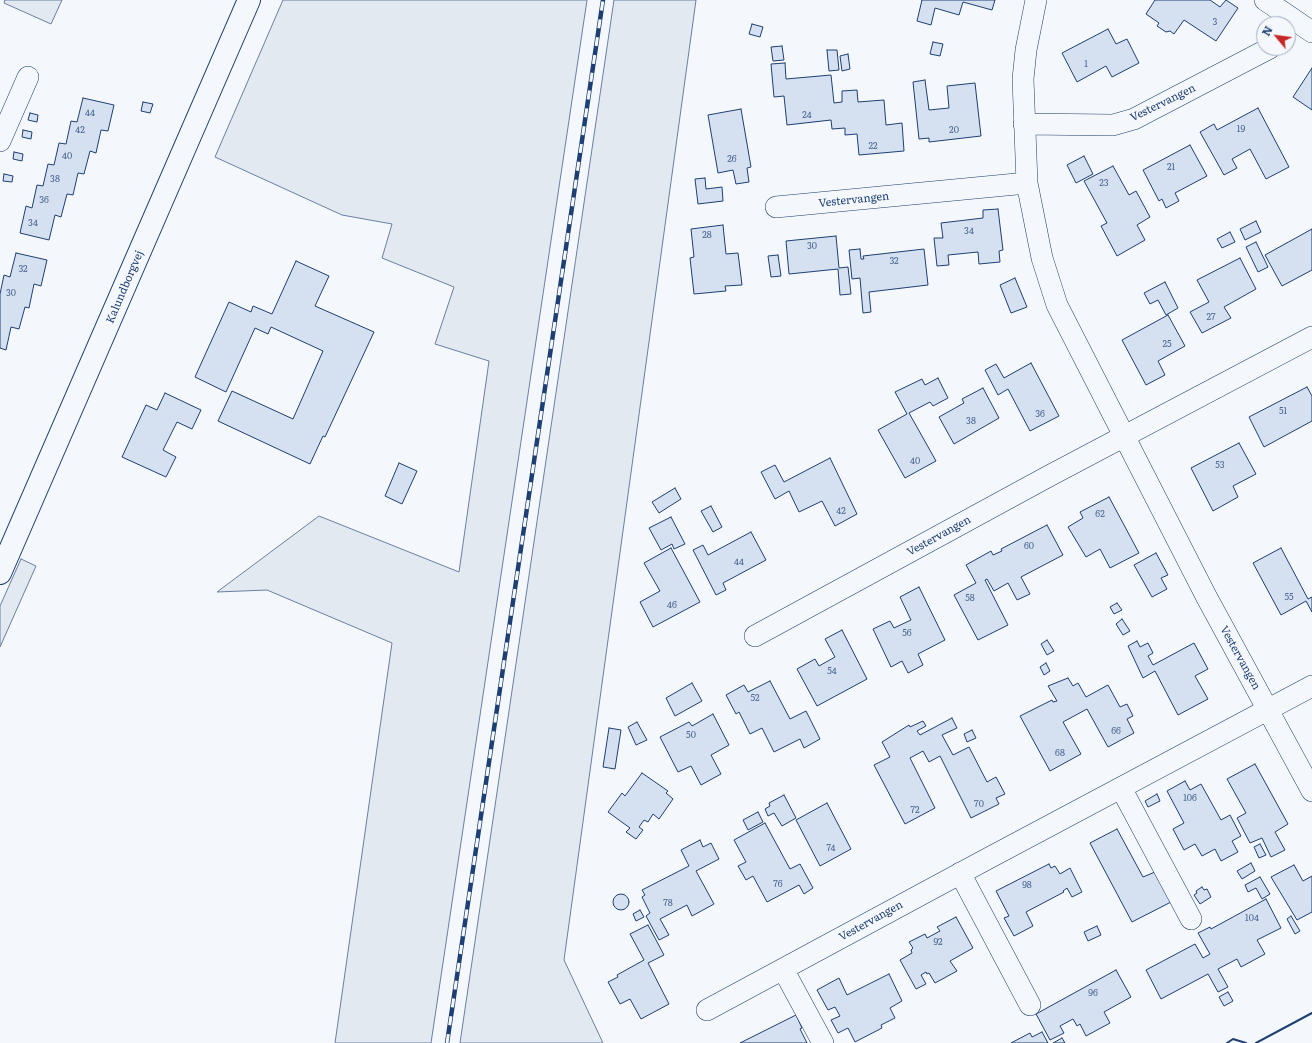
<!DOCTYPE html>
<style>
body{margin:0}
#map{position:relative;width:1312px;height:1043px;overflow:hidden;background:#f4f7fb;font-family:Literata,serif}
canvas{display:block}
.north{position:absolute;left:1256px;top:16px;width:40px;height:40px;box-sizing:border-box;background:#f4f7fb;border:1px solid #9eadc5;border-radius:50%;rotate:299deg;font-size:11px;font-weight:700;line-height:16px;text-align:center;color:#1d3f73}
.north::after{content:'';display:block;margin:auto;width:14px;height:18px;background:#c62828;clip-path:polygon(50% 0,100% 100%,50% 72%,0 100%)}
</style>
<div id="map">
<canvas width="1312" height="1043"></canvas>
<div class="north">N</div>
</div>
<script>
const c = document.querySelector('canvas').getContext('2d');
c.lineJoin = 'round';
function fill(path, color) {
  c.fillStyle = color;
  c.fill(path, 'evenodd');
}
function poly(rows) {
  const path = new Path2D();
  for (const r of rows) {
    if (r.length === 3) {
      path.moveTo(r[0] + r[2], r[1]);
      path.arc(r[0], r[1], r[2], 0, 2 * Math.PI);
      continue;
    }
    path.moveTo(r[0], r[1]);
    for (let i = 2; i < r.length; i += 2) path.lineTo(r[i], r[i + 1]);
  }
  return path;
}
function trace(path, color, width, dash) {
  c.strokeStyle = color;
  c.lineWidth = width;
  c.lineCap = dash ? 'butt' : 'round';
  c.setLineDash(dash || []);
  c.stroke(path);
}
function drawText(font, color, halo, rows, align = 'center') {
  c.font = font + ' Literata,serif';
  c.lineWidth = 3;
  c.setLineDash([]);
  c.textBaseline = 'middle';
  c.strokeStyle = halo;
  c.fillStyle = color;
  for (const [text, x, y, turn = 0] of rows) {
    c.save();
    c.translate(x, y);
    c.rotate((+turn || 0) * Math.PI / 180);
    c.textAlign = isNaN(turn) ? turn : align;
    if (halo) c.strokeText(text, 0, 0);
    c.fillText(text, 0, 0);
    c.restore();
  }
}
const green = poly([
 [5,0,62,0,51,24,4,3,5,0],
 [283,0,587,0,431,1043,335,1043,392,643,267,590,217,592,319,516,459,572,489,361,435,344,454,287,382,258,392,224,342,215,215,157,283,0],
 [614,0,696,0,564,960,603,1043,460,1043,614,0],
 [21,559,36,566,0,647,0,606,21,559]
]);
const building = poly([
 [922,0,995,0,992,10,963,2,959,15,935,8,931,25,917,21,922,0],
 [1155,0,1210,0,1220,7,1226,0,1238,8,1216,41,1184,20,1174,34,1170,31,1166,32,1157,26,1159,23,1146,14,1155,0],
 [752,24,763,27,760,37,749,34,752,24],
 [1108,29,1116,44,1127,39,1139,63,1112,77,1106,66,1077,82,1062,53,1108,29],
 [933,42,943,44,940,56,930,54,933,42],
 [782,46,784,60,773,61,771,47,782,46],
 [827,50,837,50,839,70,829,71,827,50],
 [848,54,850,69,842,71,840,56,848,54],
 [785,63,786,79,831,75,834,103,842,102,842,91,857,90,858,102,884,100,886,125,902,123,904,151,859,155,857,134,845,135,845,128,832,129,831,120,787,125,784,96,774,97,771,64,785,63],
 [1312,68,1312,110,1293,97,1312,68],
 [925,80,929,110,949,108,947,86,975,83,981,136,929,142,929,138,919,139,913,82,925,80],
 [83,98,114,105,108,131,101,130,96,153,90,151,84,174,78,173,73,195,67,194,61,217,55,215,49,240,20,233,26,206,32,208,37,185,43,186,48,164,54,165,59,143,66,144,71,121,77,122,83,98],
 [143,102,153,104,150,113,141,111,143,102],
 [1258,108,1289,167,1266,179,1250,149,1232,159,1237,168,1224,175,1200,132,1214,124,1217,130,1258,108],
 [741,109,751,167,747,168,749,182,736,184,733,170,718,173,708,115,741,109],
 [30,113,38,115,37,122,28,120,30,113],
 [23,130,32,132,31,139,22,137,23,130],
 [1190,145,1207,176,1175,193,1179,201,1166,208,1162,199,1159,201,1143,170,1190,145],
 [14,152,23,154,22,161,13,159,14,152],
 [1084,156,1093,174,1076,183,1067,165,1084,156],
 [1113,166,1129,195,1136,191,1150,217,1137,225,1145,240,1117,256,1101,226,1107,223,1084,181,1113,166],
 [4,174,13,176,12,182,3,181,4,174],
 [705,178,706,189,722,187,723,201,698,204,695,179,705,178],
 [998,209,1003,250,999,251,1000,262,979,264,978,252,948,255,949,265,937,266,934,238,943,238,941,223,983,218,983,210,998,209],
 [1256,221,1261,232,1245,240,1240,229,1256,221],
 [723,225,726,254,738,253,742,285,725,286,726,291,694,294,690,258,694,257,691,229,723,225],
 [1312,229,1312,270,1282,286,1265,255,1312,229],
 [1230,232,1235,242,1222,248,1217,239,1230,232],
 [836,236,839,268,848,267,851,294,840,295,838,269,789,274,786,241,836,236],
 [1256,242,1268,267,1258,272,1246,247,1256,242],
 [860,249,861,259,864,259,863,256,924,249,928,285,869,292,871,312,863,313,860,278,852,279,849,250,860,249],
 [16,253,47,260,41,286,34,284,29,308,25,307,19,329,11,327,6,350,0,348,0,294,4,275,10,277,16,253],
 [778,255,781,276,771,277,768,256,778,255],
 [1240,258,1256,289,1224,307,1231,318,1202,333,1190,312,1209,302,1197,280,1240,258],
 [296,261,329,276,315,306,374,332,325,437,323,436,310,464,218,421,232,391,293,419,323,351,271,327,268,334,255,328,226,392,195,377,229,302,251,312,253,306,272,314,296,261],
 [1015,278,1027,307,1011,313,1000,285,1015,278],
 [1165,282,1178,308,1166,315,1158,300,1150,304,1144,293,1165,282],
 [1168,315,1185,346,1158,361,1165,375,1146,385,1122,340,1168,315],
 [1031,363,1059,416,1030,431,1008,389,998,395,985,370,996,364,1004,378,1031,363],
 [938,378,948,398,933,406,930,402,909,413,936,461,905,478,878,430,907,414,895,392,922,379,925,385,938,378],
 [1307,387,1312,396,1312,421,1264,447,1249,417,1307,387],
 [983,388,999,418,954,444,939,417,964,403,962,399,983,388],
 [165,393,201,410,192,429,177,422,163,450,176,457,166,477,122,457,146,405,157,410,165,393],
 [1239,443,1256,474,1233,486,1238,497,1213,511,1191,468,1239,443],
 [830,458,857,514,835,526,822,501,799,512,789,491,775,499,761,472,775,465,784,482,830,458],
 [399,463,417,471,402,504,385,496,399,463],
 [675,488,681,499,659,513,652,502,675,488],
 [1109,497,1139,553,1110,568,1100,549,1086,557,1068,527,1083,518,1080,512,1109,497],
 [711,506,722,527,713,532,701,511,711,506],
 [671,517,685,544,674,549,672,544,661,550,649,528,671,517],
 [1047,525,1063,555,1021,577,1030,594,1017,600,1008,583,994,591,987,579,985,580,1008,625,978,640,954,595,976,583,966,565,991,551,993,555,1002,551,1001,549,1047,525],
 [751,532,766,560,723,583,726,590,716,595,693,550,703,545,708,555,751,532],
 [671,548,700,602,653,627,640,602,660,591,644,563,671,548],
 [1281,548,1308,599,1312,597,1312,612,1306,601,1281,615,1253,563,1281,548],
 [1156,553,1168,575,1161,578,1167,589,1152,597,1134,565,1156,553],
 [919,587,945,640,918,654,923,665,908,673,902,661,891,667,873,629,890,621,894,628,911,620,900,597,919,587],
 [1117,603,1122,610,1114,614,1110,607,1117,603],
 [1122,619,1130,631,1123,635,1116,624,1122,619],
 [842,630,867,679,817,706,797,669,815,659,819,666,835,657,825,639,842,630],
 [1047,640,1054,651,1047,655,1041,644,1047,640],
 [1137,641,1140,647,1148,643,1153,653,1148,656,1153,665,1194,643,1208,669,1195,676,1208,699,1178,715,1155,671,1143,678,1128,646,1137,641],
 [1046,663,1050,671,1044,675,1040,667,1046,663],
 [1068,678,1073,686,1078,683,1086,697,1108,685,1120,707,1127,704,1133,716,1127,719,1134,733,1108,747,1087,709,1063,722,1081,754,1050,771,1020,716,1052,700,1053,702,1057,701,1048,686,1068,678],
 [770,681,790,719,806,711,820,739,804,748,800,739,774,752,762,728,750,734,739,712,736,714,726,695,744,685,748,692,770,681],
 [692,683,702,701,675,716,666,698,692,683],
 [713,714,729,745,711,755,721,774,701,785,691,766,678,772,660,737,689,722,692,726,713,714],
 [952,718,957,728,942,735,953,755,969,747,987,782,996,777,1005,794,996,798,999,804,971,818,940,756,929,762,923,751,910,758,935,808,905,824,874,765,890,757,882,742,909,725,910,727,923,721,926,726,917,731,920,735,952,718],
 [637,722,647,740,636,745,628,727,637,722],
 [609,728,621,730,615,769,603,767,609,728],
 [972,730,976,738,967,742,964,734,972,730],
 [1255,764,1288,824,1275,832,1285,850,1271,857,1262,838,1250,843,1237,818,1246,813,1227,779,1255,764],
 [642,773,668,791,666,793,673,799,659,819,653,814,648,822,644,820,639,827,643,830,636,839,626,832,630,828,608,812,622,793,625,796,642,773],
 [1185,781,1190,790,1201,784,1221,820,1230,815,1241,836,1232,841,1238,852,1221,861,1215,849,1202,856,1195,844,1184,850,1173,829,1184,823,1167,791,1185,781],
 [1157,794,1160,801,1148,807,1145,801,1157,794],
 [784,795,796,818,782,826,774,813,768,816,765,809,770,806,769,803,784,795],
 [827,803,851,849,820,866,796,820,827,803],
 [758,812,763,822,748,830,743,820,758,812],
 [765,823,790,869,800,864,813,888,804,894,799,885,767,902,753,876,746,880,738,866,746,862,734,840,765,823],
 [1117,829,1143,877,1155,872,1171,902,1132,922,1090,843,1117,829],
 [700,840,703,847,711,843,719,859,696,871,714,904,692,916,687,905,660,919,669,935,659,940,646,916,650,913,642,897,645,895,642,890,689,866,681,850,700,840],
 [1260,844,1266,855,1259,858,1254,847,1260,844],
 [1251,863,1255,871,1242,879,1237,871,1251,863],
 [1049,864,1051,868,1055,866,1060,874,1070,868,1082,892,1072,897,1067,888,1063,891,1064,892,1026,912,1033,926,1014,936,1004,918,1009,916,996,891,1049,864],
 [1294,865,1303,881,1312,876,1312,912,1297,920,1271,877,1294,865],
 [1260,877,1270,894,1262,899,1256,888,1248,892,1245,885,1260,877],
 [1202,887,1204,890,1207,889,1211,897,1200,904,1194,895,1197,893,1196,891,1202,887],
 [621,902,8],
 [1266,899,1281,928,1257,940,1265,954,1241,967,1237,959,1218,969,1228,987,1218,992,1208,974,1161,999,1146,970,1195,944,1203,958,1210,954,1198,933,1210,927,1211,929,1266,899],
 [640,910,644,917,636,921,633,914,640,910],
 [1291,916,1300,931,1295,934,1287,919,1291,916],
 [956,917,973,948,950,961,957,971,935,983,929,973,927,974,926,972,921,975,926,984,916,989,900,960,912,953,911,950,913,948,909,942,925,934,927,938,940,931,937,927,956,917],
 [648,925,664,955,648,963,669,1004,641,1019,630,999,620,1004,608,982,618,977,617,975,644,960,630,934,648,925],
 [1097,926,1101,935,1088,941,1084,932,1097,926],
 [1116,970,1131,997,1104,1012,1110,1023,1086,1036,1080,1024,1077,1026,1073,1019,1060,1026,1064,1033,1050,1040,1036,1014,1116,970],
 [889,974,902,1001,890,1008,895,1018,881,1025,882,1028,855,1042,848,1028,838,1033,831,1020,840,1016,835,1007,828,1010,817,990,839,978,847,995,889,974],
 [1228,992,1233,1001,1224,1006,1219,997,1228,992],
 [796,1015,802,1028,800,1029,807,1043,740,1043,796,1015],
 [1042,1032,1048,1043,1011,1043,1030,1033,1032,1037,1042,1032],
 [1062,1038,1065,1043,1053,1043,1062,1038]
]);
const street = poly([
 [1036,0,1026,50,1023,79,1027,183,1042,258,1057,305,1206,596,1312,791],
 [1265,0,1312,32],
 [1024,124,1113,125,1134,119,1270,48],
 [0,141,28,77],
 [776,207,1027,183],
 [755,636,1049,476,1312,337],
 [1121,788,1191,919],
 [960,873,1030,1005],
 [783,969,823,1043],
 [707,1010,987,859,1312,686]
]);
const secondary = poly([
 [0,573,249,0]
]);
const rail = poly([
 [447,1043,603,0]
]);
const wall = poly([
 [1227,1043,1233,1039,1246,1043],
 [1256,1043,1312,1013]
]);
const numberNames = [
 ["3",1215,22],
 ["1",1086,64],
 ["44",90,113],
 ["24",807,115],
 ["19",1241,129],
 ["42",80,130],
 ["20",954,130],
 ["22",873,146],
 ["40",67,156],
 ["26",732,159],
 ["21",1171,167],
 ["38",55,179],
 ["23",1104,183],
 ["36",44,200],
 ["34",33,223],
 ["34",969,231],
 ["28",707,235],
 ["30",812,246],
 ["32",894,261],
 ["32",23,269],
 ["30",11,293],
 ["27",1211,317],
 ["25",1167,344],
 ["51",1283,411],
 ["36",1040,414],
 ["38",971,421],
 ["40",915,461],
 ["53",1220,465],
 ["42",841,511],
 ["62",1100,514],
 ["60",1029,546],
 ["44",739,562],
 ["55",1289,597],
 ["58",970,598],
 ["46",672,605],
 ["56",907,633],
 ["54",832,671],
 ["52",755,698],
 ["66",1116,731],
 ["50",691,735],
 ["68",1060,753],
 ["106",1190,798],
 ["70",979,804],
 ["72",915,810],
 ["74",831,848],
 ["76",778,884],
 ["98",1027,885],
 ["78",668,903],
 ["104",1252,918],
 ["92",938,942],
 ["96",1093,993]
];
const streetNames = [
 ["Vestervangen",1163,103,-26],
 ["Vestervangen",854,200,-6],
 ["Kalundborgvej",125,287,-67],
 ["Vestervangen",939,536,-29],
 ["Vestervangen",1240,658,61],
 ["Vestervangen",871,921,-29]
];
fill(green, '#e3e9f0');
trace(green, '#687fa3', 1);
fill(building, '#d5e0f0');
trace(building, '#1d3f73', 1);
trace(street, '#1d3f73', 22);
trace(secondary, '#1d3f73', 24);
trace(street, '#f4f7fb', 21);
trace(secondary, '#f4f7fb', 22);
trace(rail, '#1d3f73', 4.5);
trace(rail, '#f4f7fb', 3, [9]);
trace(wall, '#1d3f73', 2);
drawText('9px', '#4b6792', null, numberNames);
drawText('11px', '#1d3f73', '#f4f7fb', streetNames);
</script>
